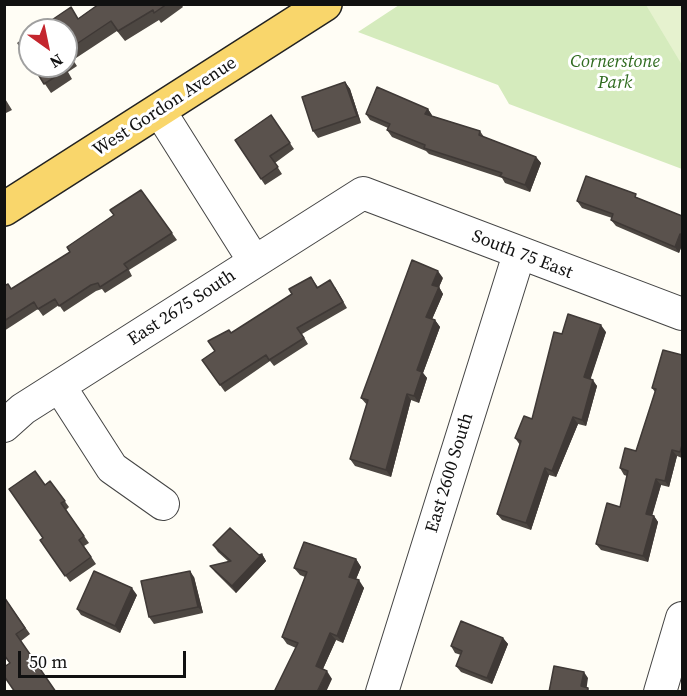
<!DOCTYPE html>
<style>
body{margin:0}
#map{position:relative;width:687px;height:696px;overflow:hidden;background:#fffdf5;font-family:"Source Serif 4",serif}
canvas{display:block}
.frame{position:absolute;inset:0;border:6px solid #111;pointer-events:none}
.north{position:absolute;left:18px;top:18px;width:60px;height:60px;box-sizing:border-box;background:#fff;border:2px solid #a0a0a0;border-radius:50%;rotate:147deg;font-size:16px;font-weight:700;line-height:24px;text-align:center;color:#111}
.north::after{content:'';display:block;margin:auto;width:21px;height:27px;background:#c4262e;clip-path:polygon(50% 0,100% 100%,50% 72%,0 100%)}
.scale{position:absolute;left:18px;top:651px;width:168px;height:27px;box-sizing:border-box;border:3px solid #111;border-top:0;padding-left:8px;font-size:18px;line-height:21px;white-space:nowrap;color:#111;-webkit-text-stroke:4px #fff;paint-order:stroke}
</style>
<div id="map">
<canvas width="687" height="696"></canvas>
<div class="frame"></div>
<div class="north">N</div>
<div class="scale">50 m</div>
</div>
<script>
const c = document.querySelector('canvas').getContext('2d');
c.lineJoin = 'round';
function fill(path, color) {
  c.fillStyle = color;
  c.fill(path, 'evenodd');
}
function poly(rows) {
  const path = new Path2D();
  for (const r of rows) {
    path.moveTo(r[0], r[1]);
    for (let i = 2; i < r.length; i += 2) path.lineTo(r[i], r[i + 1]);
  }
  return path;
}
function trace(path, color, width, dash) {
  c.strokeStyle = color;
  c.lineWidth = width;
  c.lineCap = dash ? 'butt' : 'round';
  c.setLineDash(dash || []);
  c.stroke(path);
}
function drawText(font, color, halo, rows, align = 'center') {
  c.font = font + ' "Source Serif 4",serif';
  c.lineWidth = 6;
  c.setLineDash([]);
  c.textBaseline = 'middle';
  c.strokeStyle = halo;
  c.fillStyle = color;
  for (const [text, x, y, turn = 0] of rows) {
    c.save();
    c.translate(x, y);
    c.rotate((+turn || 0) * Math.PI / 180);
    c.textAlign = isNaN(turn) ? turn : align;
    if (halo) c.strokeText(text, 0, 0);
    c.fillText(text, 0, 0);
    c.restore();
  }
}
const green = poly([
 [399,5,682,5,682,169,509,104,498,85,358,32]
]);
const pitch = poly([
 [646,5,682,5,682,65]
]);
const minor = poly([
 [159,110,254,261],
 [60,387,112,468,163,504],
 [4,426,23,409,363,193,682,314],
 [382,692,519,254],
 [660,692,682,618]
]);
const major = poly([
 [4,209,325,4]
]);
const wall = poly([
 [99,4,181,4,183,7,161,23,159,20,125,41,117,31,73,60,77,66,68,72,72,79,51,93,33,66,66,66,66,30,79,18],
 [345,82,350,89,361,123,318,138,313,131],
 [4,97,12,110,4,114],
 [428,109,432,116,480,131,484,137,536,157,541,163,530,192,505,183,502,178,429,154,426,151,392,137,387,130,388,128,370,120,366,114],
 [271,115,294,149,275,163,282,174,265,185,235,140],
 [141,190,177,240,129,270,132,276,105,293,102,289,96,291,64,312,59,305,43,316,38,309,4,331,4,286,11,289,70,252,114,215],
 [640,199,682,216,682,245,679,253,616,226,611,220,612,218,582,208,577,201],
 [311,277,318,287,335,287,347,308,302,334,308,344,274,366,270,361,225,392,202,360,215,351,231,333,292,294],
 [443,278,439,287,443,294,432,319,435,320,440,327,423,373,427,378,419,403,411,400,391,477,355,466,350,459,367,405,361,398],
 [606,332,590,379,597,386,586,426,578,424,556,477,549,475,531,530,502,520,497,514,520,445,515,438,532,419,562,334],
 [682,355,682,458,677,456,669,487,661,485,652,515,654,516,658,522,648,562,601,550,596,544,620,507,627,476,624,475,620,468,636,451,655,392,652,388],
 [50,481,69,507,66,510,89,543,84,546,96,564,70,582,40,540,43,538,45,485],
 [213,545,259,555,262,554,266,561,236,593,215,572,210,566,229,562,218,552],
 [356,559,361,567,356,579,364,588,343,643,336,640,323,669,332,679,296,648,287,644,282,637,305,577,300,575,294,568],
 [194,577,203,613,154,624,149,617],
 [137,595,120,633,81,615,77,609],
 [4,597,30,634,21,641,10,663],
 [503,638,508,644,492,684,461,672,456,666,461,655,455,653,451,646]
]);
const shadedWall = poly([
 [345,82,350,89,361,123,357,116],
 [428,109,432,115,430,121,425,114],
 [536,157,541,163,530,192,525,185],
 [680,234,682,238,682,245,679,253,675,247],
 [438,271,443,278,439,287,443,294,430,324,426,317,432,285],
 [435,320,440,327,423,373,427,378,419,403,414,396,417,370],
 [601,325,606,332,589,384,584,377],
 [593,380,597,386,586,426,582,420],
 [407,394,411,400,391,477,386,470],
 [573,417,578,424,556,477,552,471],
 [672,450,677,456,669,487,665,481],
 [545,468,549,475,531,530,526,523],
 [656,479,661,485,651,520,646,514],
 [654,516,658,522,648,562,643,556],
 [262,554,266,561,236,593,232,586],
 [356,559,361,567,354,584,349,577],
 [190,571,194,577,203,613,198,607],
 [359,580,364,588,343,643,337,636],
 [132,588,137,595,120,633,115,626],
 [330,633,336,640,321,673,316,666],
 [503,638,508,644,492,684,487,678],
 [327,671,332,679,326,692,317,692],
 [584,672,588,678,586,692,581,686]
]);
const building = poly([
 [99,4,167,4,154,13,153,10,118,31,111,21,66,51,70,56,66,59,66,30,37,30,71,7,78,19,99,4],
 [30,35,30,62,18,43,30,35],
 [33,66,63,66,66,70,44,84,33,66],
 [345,82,357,116,313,131,302,97,345,82],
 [377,87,428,109,425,114,480,131,479,135,536,157,525,185,500,176,502,173,424,148,425,145,387,130,390,124,366,114,377,87],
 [271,115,290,143,270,156,278,167,261,179,235,140,271,115],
 [586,176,636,194,635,197,682,216,682,235,680,234,675,247,611,220,613,214,577,201,586,176],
 [141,190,172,233,124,264,128,269,100,287,98,283,91,285,59,306,55,299,38,309,34,302,4,321,4,286,8,284,11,289,70,252,67,247,114,215,110,210,141,190],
 [412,260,438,271,432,285,439,287,426,317,435,320,417,370,422,372,414,396,407,394,386,470,350,459,368,400,361,398,412,260],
 [311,277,317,288,330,280,343,302,297,328,304,338,269,360,266,355,220,385,202,360,215,351,208,341,229,330,231,333,292,294,289,289,311,277],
 [568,314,601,325,584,377,593,380,582,420,573,417,552,471,545,468,526,523,497,514,521,441,515,438,524,416,532,419,554,332,562,334,568,314],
 [663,350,682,355,682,445,680,452,672,450,665,481,656,479,646,514,654,516,643,556,596,544,607,503,620,507,628,471,620,468,625,448,636,451,656,389,652,388,663,350],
 [35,471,45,485,50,481,65,501,61,503,84,536,79,540,91,557,65,576,40,540,43,538,9,489,35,471],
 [230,528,259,555,262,554,232,586,210,566,231,561,213,545,230,528],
 [304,542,356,559,349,577,359,580,337,636,330,633,316,666,327,671,317,692,274,692,298,643,282,637,307,572,294,568,304,542],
 [94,571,132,588,115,626,77,609,94,571],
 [190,571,198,607,149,617,141,581,190,571],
 [4,597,25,628,16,634,56,692,15,692,4,676,4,667,10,663,4,655,4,597],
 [461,621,503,638,487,678,456,666,462,651,451,646,461,621],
 [554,666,584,672,581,686,588,688,588,692,549,692,554,666]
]);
const parkNames = [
 ["Cornerstone",615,62],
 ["Park",615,83]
];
const streetNames = [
 ["West Gordon Avenue",165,107,-33],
 ["South 75 East",522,255,21],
 ["East 2675 South",182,308,-33],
 ["East 2600 South",450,473,-73]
];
fill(green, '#d5ebbd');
fill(pitch, '#e6f2cf');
trace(minor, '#444', 34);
trace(major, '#222', 36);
trace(minor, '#fff', 32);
trace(major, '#f9d66b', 33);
fill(wall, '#4d4742');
fill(shadedWall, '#3f3936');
fill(building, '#5a524d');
trace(building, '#3f3936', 1.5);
drawText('italic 18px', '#2f6b1f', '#fff', parkNames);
drawText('18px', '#111', '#fff', streetNames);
</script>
